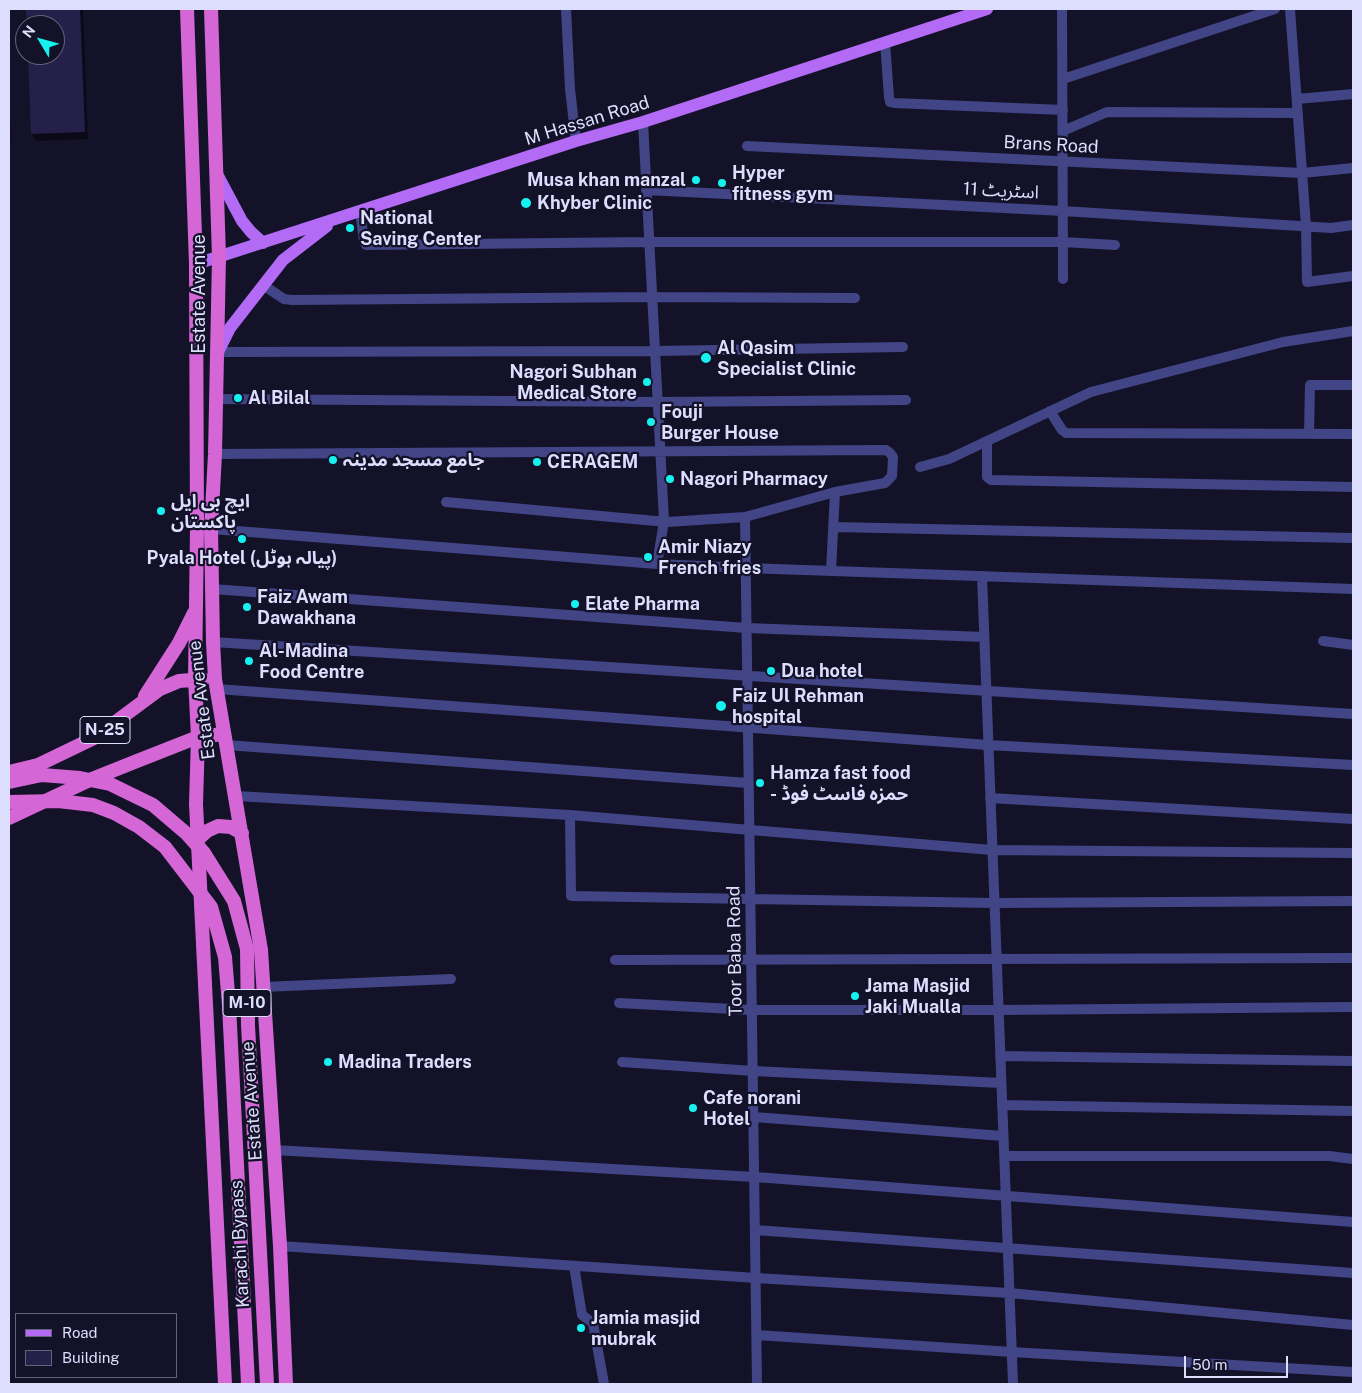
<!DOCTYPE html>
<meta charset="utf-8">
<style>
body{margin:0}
#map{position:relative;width:1362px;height:1393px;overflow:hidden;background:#141229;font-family:"Public Sans",sans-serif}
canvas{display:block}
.frame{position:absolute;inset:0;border:10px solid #ddddfd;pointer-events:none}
.legend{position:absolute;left:15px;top:1313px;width:162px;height:65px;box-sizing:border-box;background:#141229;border:1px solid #64637e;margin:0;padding:6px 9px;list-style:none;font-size:15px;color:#ddddfd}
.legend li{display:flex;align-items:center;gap:10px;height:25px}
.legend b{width:25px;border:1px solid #64637e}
.north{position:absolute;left:15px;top:15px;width:50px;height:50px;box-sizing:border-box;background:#141229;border:1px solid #64637e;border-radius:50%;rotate:307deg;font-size:14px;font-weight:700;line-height:20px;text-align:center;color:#ddddfd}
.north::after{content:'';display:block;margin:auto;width:18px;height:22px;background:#16f0ef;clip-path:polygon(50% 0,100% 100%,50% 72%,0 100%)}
.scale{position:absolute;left:1184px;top:1356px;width:104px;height:22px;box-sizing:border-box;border:2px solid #ddddfd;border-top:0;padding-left:6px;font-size:15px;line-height:18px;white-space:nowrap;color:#ddddfd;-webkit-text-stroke:4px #141229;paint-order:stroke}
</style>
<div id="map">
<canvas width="1362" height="1393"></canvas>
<div class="frame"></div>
<ul class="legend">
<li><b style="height:6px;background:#b36bf6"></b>Road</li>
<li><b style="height:14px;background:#242049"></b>Building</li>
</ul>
<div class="north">N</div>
<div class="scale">50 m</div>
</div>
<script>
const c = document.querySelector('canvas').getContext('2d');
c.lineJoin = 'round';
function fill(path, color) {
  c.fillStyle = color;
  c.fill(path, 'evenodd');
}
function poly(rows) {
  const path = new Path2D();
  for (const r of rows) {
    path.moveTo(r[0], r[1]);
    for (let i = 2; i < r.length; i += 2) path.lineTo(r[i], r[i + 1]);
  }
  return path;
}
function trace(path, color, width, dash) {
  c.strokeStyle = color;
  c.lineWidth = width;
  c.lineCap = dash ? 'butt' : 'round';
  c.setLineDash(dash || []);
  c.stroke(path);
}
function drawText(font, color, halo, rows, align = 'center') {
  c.font = font + ' "Public Sans","Noto Sans Arabic",sans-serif';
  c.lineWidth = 4.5;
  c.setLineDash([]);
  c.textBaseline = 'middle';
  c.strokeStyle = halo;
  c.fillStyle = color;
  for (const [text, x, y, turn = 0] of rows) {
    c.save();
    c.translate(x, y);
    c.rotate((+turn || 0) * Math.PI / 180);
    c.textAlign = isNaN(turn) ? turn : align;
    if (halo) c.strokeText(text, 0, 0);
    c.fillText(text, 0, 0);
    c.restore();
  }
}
const shadow = poly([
 [27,9,97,9,83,10,88,139,36,141,32,134,29,55,55,55,55,25,28,25],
 [9,91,11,142,9,143]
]);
const building = poly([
 [26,9,80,9,85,132,31,134,28,55,55,55,55,25,27,25]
]);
const minor = poly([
 [566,9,570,89,576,141],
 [1062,9,1063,279],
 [1290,9,1306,226,1307,282,1353,276],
 [885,42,889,97,890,102,894,103,1063,110],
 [1063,79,1275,9],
 [1297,99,1353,94],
 [643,122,664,521,657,564],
 [1063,131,1107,112,1298,113],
 [747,146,1302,173,1353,168],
 [646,190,1063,211,1331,228,1353,225],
 [360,211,364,241,366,245,649,242,1063,242,1115,245],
 [263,285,284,299,292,300,652,297,855,298],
 [218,352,655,351,903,347],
 [216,399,657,402,906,400],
 [1050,411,1062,430,1066,433,1353,434],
 [1309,433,1310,385,1353,385],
 [987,441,987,477,991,480,1353,487],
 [215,454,886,450,890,453,893,457,892,476,885,483,835,492,745,517,667,522,446,502],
 [920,467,949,459,1091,392,1283,342,1353,331],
 [745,517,757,1384],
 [834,527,1353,538],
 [211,529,657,564,746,568,1353,589],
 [831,571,835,492],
 [982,576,1013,1384],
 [212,589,747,628,984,637],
 [1323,641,1353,645],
 [213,642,1353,714],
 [217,689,988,745,1353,765],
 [226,745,748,783],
 [236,796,570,815,992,850,1353,853],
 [990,798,1353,819],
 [570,815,571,896,994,903,1353,901],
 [615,960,1353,958],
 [263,987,451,979],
 [619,1003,752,1010,998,1010,1353,1007],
 [1000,1056,1353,1061],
 [622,1062,753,1071,1001,1083],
 [1002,1105,1353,1111],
 [754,1117,1003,1136],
 [274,1150,755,1177,1353,1222],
 [1004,1156,1329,1156,1353,1159],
 [755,1230,1353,1273],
 [280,1246,756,1278,1009,1293,1353,1325],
 [574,1266,582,1315,593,1323,604,1384],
 [757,1335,1012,1352,1353,1372]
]);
const primary = poly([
 [216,172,242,221,251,232,263,243],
 [196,264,576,141,643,122,987,9],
 [218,352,230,328,283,260,327,226]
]);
const trunk = poly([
 [187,9,196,264,197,529,195,679,198,737,196,804,225,1384],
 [211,9,219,257,215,454,211,529,213,642,215,679,261,950,280,1246,286,1384],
 [145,696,179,643,194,613],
 [9,772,38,765,94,738,160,689,179,681,203,679],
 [9,818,92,779,137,761,198,737,223,734],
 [198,839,207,831,218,826,231,827,242,833]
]);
const trunkBridge = poly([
 [9,782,42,775,80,778,110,784,153,805,187,834,204,853,234,901,247,949,248,1025,267,1384],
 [9,802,58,801,93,805,114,813,139,827,165,847,211,907,225,957,229,1005,248,1384]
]);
const markers = [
 [696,180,5,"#16f0ef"],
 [722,183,5,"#16f0ef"],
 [526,203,6,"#16f0ef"],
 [350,228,5,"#16f0ef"],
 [706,358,6,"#16f0ef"],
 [647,382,5,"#16f0ef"],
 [238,398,5,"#16f0ef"],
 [651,422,5,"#16f0ef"],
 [333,460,5,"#16f0ef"],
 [537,462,5,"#16f0ef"],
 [670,479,5,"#16f0ef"],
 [161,511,5,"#16f0ef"],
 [242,539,5,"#16f0ef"],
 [648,557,5,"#16f0ef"],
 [575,604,5,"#16f0ef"],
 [247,607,5,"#16f0ef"],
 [249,661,5,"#16f0ef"],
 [771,671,5,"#16f0ef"],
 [721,706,6,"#16f0ef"],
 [760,783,5,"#16f0ef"],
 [855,996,5,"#16f0ef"],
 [328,1062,5,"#16f0ef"],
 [693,1108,5,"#16f0ef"],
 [581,1328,5,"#16f0ef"]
];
const shields = [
 [105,730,50],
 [247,1003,48]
];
const shieldNames = [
 ["N-25",105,730],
 ["M-10",247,1003]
];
const streetNames = [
 ["M Hassan Road",587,121,-17],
 ["Brans Road",1051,145,3],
 ["اسٹریٹ 11",1001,191,3],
 ["Estate Avenue",199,294,-90],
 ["Estate Avenue",202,700,-97],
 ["Toor Baba Road",735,951,-91],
 ["Estate Avenue",252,1101,-94],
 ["Karachi Bypass",240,1244,-93]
];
const poiNames = [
 ["Hyper",732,173],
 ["fitness gym",732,194],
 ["Musa khan manzal",686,180,"right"],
 ["Khyber Clinic",537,203],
 ["National",360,218],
 ["Saving Center",360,239],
 ["Al Qasim",717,348],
 ["Specialist Clinic",717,369],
 ["Nagori Subhan",637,372,"right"],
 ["Medical Store",637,393,"right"],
 ["Al Bilal",248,398],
 ["Fouji",661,412],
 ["Burger House",661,433],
 ["جامع مسجد مدینہ",343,460],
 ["CERAGEM",547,462],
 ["Nagori Pharmacy",680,479],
 ["ایچ بی ایل",171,501],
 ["پاکستان",171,522],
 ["Amir Niazy",658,547],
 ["French fries",658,568],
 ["Pyala Hotel (پیالہ ہوٹل)",242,558,"center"],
 ["Faiz Awam",257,597],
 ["Dawakhana",257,618],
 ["Elate Pharma",585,604],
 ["Al-Madina",259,651],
 ["Food Centre",259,672],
 ["Dua hotel",781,671],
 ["Faiz Ul Rehman",732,696],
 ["hospital",732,717],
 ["Hamza fast food",770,773],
 ["- حمزہ فاسٹ فوڈ",770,794],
 ["Jama Masjid",865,986],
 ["Jaki Mualla",865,1007],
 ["Madina Traders",338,1062],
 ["Cafe norani",703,1098],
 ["Hotel",703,1119],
 ["Jamia masjid",591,1318],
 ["mubrak",591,1339]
];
fill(shadow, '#0007');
fill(building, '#242049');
trace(minor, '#414585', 10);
trace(primary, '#b36bf6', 12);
trace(trunk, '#d466d6', 14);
trace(trunkBridge, '#d466d6', 14);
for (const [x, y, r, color] of markers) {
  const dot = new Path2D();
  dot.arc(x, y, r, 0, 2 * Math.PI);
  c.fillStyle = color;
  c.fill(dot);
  trace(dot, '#141229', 2);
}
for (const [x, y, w] of shields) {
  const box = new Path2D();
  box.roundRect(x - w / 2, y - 13.5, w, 27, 4);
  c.fillStyle = '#141229';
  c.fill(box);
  trace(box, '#ddddfd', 1);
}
drawText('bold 16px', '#ddddfd', null, shieldNames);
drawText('18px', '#ddddfd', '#141229', streetNames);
drawText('bold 18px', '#ddddfd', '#141229', poiNames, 'left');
</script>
